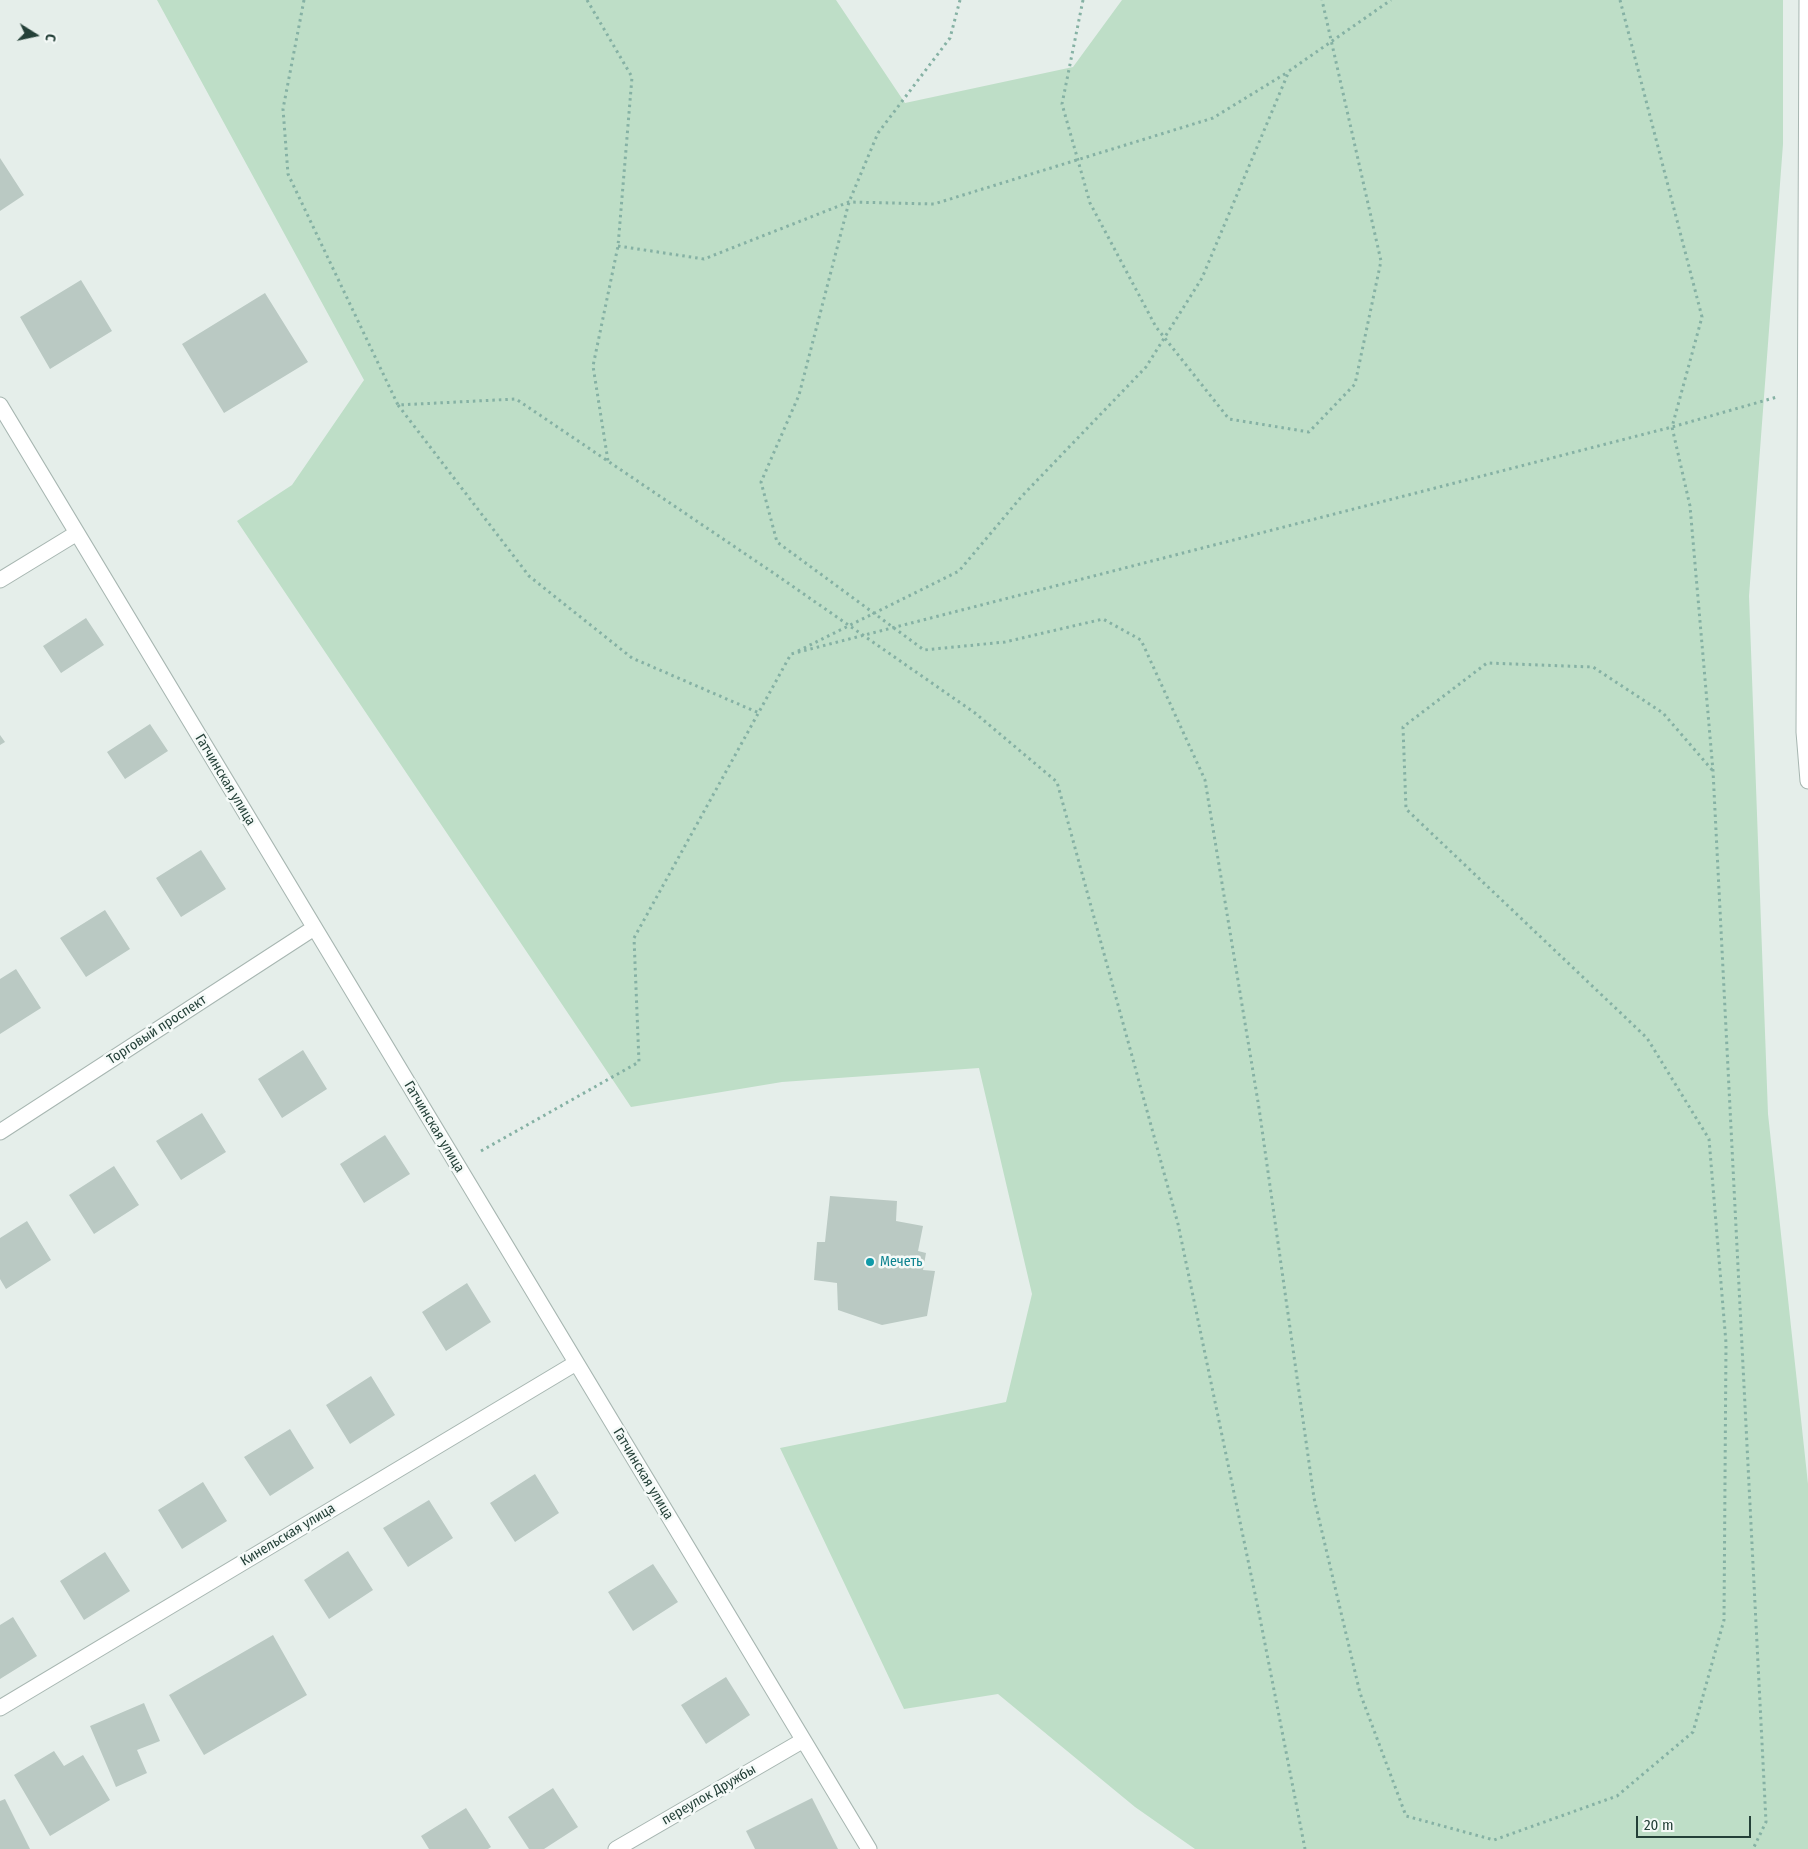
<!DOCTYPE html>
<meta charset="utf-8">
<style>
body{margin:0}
#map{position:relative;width:1808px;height:1849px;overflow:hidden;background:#e5eeea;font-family:"Fira Sans Condensed",sans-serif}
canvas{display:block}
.north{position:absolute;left:10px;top:10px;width:50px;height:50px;-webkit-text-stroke:4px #f5faf8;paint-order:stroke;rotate:100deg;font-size:14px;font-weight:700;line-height:20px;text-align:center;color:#244038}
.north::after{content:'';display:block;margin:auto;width:18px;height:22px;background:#244038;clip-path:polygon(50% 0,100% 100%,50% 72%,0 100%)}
.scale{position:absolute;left:1636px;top:1816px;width:115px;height:22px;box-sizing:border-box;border:2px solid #244038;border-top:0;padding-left:6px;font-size:15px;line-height:18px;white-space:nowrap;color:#244038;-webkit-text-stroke:4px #f5faf8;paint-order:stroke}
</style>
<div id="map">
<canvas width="1808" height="1849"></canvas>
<div class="north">С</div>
<div class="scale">20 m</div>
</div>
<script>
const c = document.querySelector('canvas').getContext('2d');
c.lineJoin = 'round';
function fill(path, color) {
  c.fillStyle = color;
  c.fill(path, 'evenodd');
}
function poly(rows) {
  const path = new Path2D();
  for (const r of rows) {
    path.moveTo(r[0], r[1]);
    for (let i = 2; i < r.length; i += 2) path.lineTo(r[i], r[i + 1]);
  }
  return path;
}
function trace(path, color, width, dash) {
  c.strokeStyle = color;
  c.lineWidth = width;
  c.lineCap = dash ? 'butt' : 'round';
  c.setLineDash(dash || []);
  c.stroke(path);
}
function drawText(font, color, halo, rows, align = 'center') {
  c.font = font + ' "Fira Sans Condensed",sans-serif';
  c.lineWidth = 5;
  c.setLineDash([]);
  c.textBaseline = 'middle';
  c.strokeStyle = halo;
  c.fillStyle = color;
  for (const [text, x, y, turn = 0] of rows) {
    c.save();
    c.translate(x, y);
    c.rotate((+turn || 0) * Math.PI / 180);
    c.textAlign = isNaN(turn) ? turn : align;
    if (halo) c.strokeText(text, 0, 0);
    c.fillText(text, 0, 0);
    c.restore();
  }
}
const green = poly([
 [157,0,836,0,905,103,1073,67,1122,0,1783,0,1783,144,1749,596,1768,1114,1808,1484,1808,1849,1195,1849,1135,1807,998,1694,904,1709,780,1448,1006,1402,1032,1294,979,1068,782,1082,631,1107,237,521,292,485,364,380]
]);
const building = poly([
 [0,158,24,195,0,211],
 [81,280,112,331,50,369,20,317],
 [265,293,308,362,224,413,182,344],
 [86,618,104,645,61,673,43,646],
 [150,724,168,751,125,779,107,752],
 [0,735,5,742,0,745],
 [201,850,226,889,181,917,156,878],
 [105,910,130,949,86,977,60,938],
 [16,969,41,1008,0,1034,0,979],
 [303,1050,327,1089,282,1118,258,1079],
 [202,1113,226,1152,181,1180,156,1141],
 [385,1135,410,1174,364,1203,340,1164],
 [114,1166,139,1205,94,1234,69,1195],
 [830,1196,897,1201,896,1221,923,1226,918,1251,926,1253,923,1270,935,1271,927,1316,882,1325,838,1310,837,1283,814,1280,817,1242,825,1242],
 [27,1221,51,1260,6,1289,0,1279,0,1238],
 [467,1283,491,1322,446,1351,422,1312],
 [371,1376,395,1415,350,1444,326,1405],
 [290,1429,314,1468,270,1496,244,1457],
 [535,1474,559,1513,515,1542,490,1503],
 [203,1482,227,1521,182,1549,158,1510],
 [429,1500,453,1538,408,1567,383,1528],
 [348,1551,373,1590,329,1619,304,1580],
 [105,1552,130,1591,84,1620,60,1581],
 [653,1564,678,1602,633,1631,608,1592],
 [13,1617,37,1656,0,1679,0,1625],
 [273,1635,307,1695,204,1755,169,1695],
 [726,1677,750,1715,706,1744,681,1705],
 [144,1703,160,1741,137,1750,147,1773,116,1787,90,1726],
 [54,1751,64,1766,83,1755,110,1800,50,1836,14,1775],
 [553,1788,578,1827,544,1849,529,1849,508,1817],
 [812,1798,838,1849,755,1849,746,1831],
 [5,1799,30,1849,0,1849,0,1801],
 [466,1808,491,1847,488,1849,429,1849,421,1836]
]);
const path = poly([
 [304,0,283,109,288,174,398,405,516,399,775,574,975,713,1057,782,1178,1224,1259,1613,1305,1849],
 [587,0,632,77,618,246,593,366,608,461],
 [960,0,950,38,878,133,849,202,799,395,761,482,777,542,924,650,1005,642,1103,619,1141,640,1205,780,1259,1108,1314,1498,1360,1693,1406,1816,1494,1840,1617,1796,1693,1732,1724,1620,1726,1343,1709,1139,1647,1038,1406,809,1403,727,1487,663,1593,667,1663,713,1713,771],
 [1083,0,1062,104,1090,203,1156,327,1229,419,1309,432,1355,384,1381,261,1322,0],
 [1620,0,1702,317,1672,427,1690,506,1713,771,1766,1822,1753,1849],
 [618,246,704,259,849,202,934,204,1213,118,1288,72],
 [398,405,529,576,632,658,759,713],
 [798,651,959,571,1022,496,1146,367,1202,278,1289,71,1391,0],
 [481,1151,639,1062,634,938,791,654,1672,427,1777,397]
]);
const street = poly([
 [1807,0,1804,732,1808,781],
 [0,405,869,1849],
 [0,580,77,533],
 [0,1132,314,928],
 [0,1708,576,1363],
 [616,1849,802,1741]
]);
const markers = [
 [870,1262,5,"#0f9aa8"]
];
const streetNames = [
 ["Гатчинская улица",225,780,59],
 ["Торговый проспект",157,1030,-33],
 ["Гатчинская улица",434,1127,59],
 ["Гатчинская улица",643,1474,59],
 ["Кинельская улица",288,1535,-31],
 ["переулок Дружбы",709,1795,-30]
];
const cultureNames = [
 ["Мечеть",880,1262]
];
fill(green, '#bedec7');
fill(building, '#bac9c3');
trace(street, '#a7b6b1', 17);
trace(path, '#85b1a4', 3, [2.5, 4]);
trace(street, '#fff', 15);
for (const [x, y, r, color] of markers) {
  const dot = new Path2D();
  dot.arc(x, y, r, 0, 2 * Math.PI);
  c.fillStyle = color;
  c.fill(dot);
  trace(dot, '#f5faf8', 2);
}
drawText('14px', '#244038', '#f5faf8', streetNames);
drawText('14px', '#0d838f', '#f5faf8', cultureNames, 'left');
</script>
